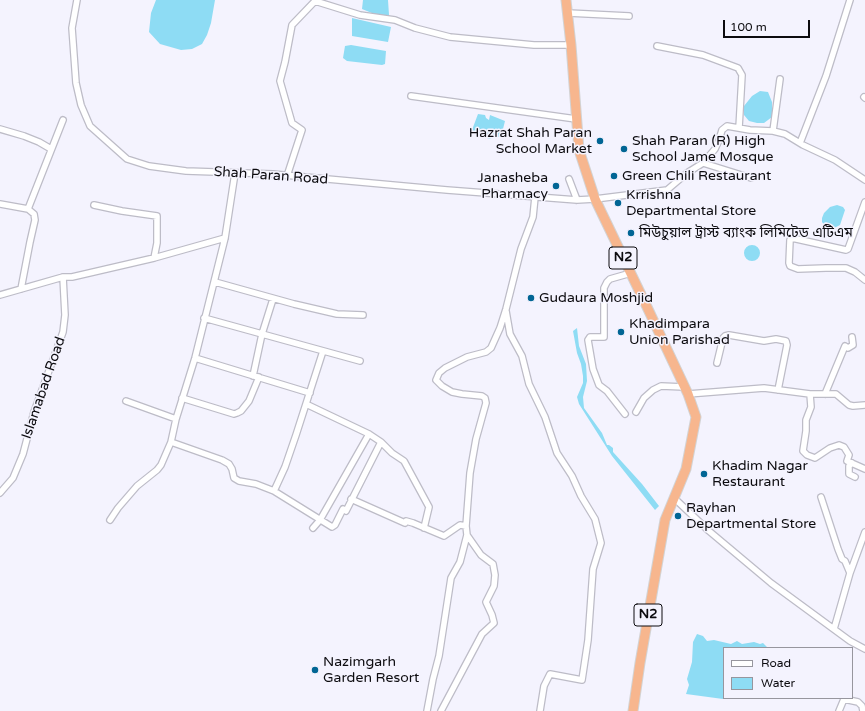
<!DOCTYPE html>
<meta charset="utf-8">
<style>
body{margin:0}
#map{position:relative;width:865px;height:711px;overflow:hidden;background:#f4f3fe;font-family:"Varela Round",sans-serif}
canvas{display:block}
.legend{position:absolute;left:723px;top:647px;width:130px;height:52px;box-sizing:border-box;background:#f4f3fe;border:1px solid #97969e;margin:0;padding:5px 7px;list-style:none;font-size:12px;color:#0c0b0f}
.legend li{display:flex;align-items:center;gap:8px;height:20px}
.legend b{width:20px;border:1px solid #97969e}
.scale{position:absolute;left:723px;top:20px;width:87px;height:18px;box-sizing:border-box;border:2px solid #0c0b0f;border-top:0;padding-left:5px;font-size:12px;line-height:14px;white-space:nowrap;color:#0c0b0f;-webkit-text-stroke:3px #f4f3fe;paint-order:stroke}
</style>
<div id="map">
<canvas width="865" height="711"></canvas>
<ul class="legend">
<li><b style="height:5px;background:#fff"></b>Road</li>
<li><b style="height:11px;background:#8edcf4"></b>Water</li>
</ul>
<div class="scale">100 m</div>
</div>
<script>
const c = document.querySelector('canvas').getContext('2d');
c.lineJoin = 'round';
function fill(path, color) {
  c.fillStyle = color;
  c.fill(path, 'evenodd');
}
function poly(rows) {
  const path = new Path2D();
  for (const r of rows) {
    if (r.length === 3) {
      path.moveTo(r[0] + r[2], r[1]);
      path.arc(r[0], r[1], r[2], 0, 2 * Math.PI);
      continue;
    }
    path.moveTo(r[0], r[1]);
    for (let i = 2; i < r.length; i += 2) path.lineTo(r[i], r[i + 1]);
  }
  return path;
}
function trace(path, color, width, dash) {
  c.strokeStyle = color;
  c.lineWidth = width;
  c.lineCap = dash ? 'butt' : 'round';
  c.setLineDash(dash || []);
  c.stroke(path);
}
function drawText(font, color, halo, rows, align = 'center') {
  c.font = font + ' "Varela Round","Noto Sans Bengali",sans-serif';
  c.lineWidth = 3;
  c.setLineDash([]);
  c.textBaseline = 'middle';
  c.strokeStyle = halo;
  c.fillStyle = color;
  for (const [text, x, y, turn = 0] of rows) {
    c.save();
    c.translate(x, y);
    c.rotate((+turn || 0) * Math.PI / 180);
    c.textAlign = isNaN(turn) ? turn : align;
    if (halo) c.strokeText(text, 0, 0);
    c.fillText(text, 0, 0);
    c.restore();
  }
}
const water = poly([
 [156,0,215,0,211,23,207,35,202,44,192,49,181,50,160,44,149,32,151,13],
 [363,0,388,0,389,15,384,18,362,9],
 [352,18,391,27,388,42,352,36],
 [351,45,386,51,385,64,382,65,347,61,343,58,345,46],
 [760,91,768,92,772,102,772,117,764,123,757,123,749,121,744,115,744,106,752,96],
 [478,114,485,115,486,118,489,120,490,115,505,121,501,137,494,136,490,139,474,134,472,130],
 [837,205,843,207,845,210,840,225,834,228,825,226,822,222,822,218,824,213,830,207],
 [752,253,8],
 [577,328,579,346,586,364,587,381,583,397,584,408,602,433,607,445,609,445,613,448,613,452,642,484,659,506,655,510,612,456,579,404,577,397,583,383,583,376,581,364,577,353,573,331],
 [697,634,703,636,707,641,714,640,731,644,737,641,742,644,754,642,760,644,763,643,768,648,724,648,724,698,738,698,723,699,686,694,689,685,687,679,692,662,693,642]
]);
const minor = poly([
 [77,0,72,28,76,83,81,105,90,126,127,159,149,166,186,171,273,174,447,190,577,200,595,199,667,190,687,173,703,163,715,149,719,140,722,130,727,126,750,130,773,131,785,134,803,145,835,160,865,180],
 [316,0,315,1,360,15,395,20,415,28,450,37,534,45,571,45],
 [568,13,629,16],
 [657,46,703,55,738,68,742,75,739,128],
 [411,96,576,119],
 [864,97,865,98],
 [0,129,24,136,39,142,51,149],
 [773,131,780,79],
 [800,143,826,76,850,0],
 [703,163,751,178],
 [287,176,302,130,292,123,280,81,285,62,292,25,315,1],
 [569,179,577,200],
 [865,202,848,249,846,250,792,238,790,240,789,263,790,266,798,269,826,268,846,268,855,272,865,280],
 [0,204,28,209,34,214,35,220,30,242,21,289],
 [94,205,122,211,157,216,157,243,154,258],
 [28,209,63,120],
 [215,282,294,304,337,314,363,315],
 [0,295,63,277,72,277,154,258,225,238],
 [506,311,510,334,522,356,529,384,545,417,557,453,572,476,581,496,595,519,601,543,593,569,588,640,582,680,550,674,544,686,540,711],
 [204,318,360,361],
 [195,358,310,393],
 [717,363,723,338,725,336,729,335,764,341,776,339,786,341,787,345,778,390],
 [253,376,262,334,273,299],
 [688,394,764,388,810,394,836,394,849,405,853,406,865,405],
 [810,394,811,407,806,420,806,431,803,451,807,455,815,458,830,448,839,445,844,447,849,455,847,461,865,469],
 [825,394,845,346,848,348,853,345,852,337],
 [182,398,234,414,237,413,241,411,249,401,259,377],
 [126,401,176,419],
 [306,404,369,434,381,442,392,453,404,461,429,507,424,528],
 [636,412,644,398,653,390,661,386,684,387],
 [625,414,607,391,599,385,593,369,588,340,590,337,604,337,604,288,607,282,610,279,631,273],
 [171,442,222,460,229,464,232,469,234,478,239,481,256,484,274,491,332,527,335,525,343,509,346,511,381,442],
 [852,463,849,466,849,474,855,477],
 [274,491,285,467,296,435,323,351],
 [0,493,13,478,23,454,34,412,63,332,65,315,63,277],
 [821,497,838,549,842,559,845,561,850,573,834,629],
 [674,498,709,531,771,583,850,641,865,649],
 [351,499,405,523,406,521,413,523,444,536,460,525,466,526],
 [110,520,118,508,137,486,157,470,161,465,171,442,176,419,195,358,225,238,235,173],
 [313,528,320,520,369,434],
 [850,573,865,532],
 [427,711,433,679,439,656,451,578,460,562,467,535],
 [441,711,482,634,494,623,492,615,486,602,494,586,495,575,493,564,481,555,467,535,466,526,470,473,476,439,486,403,485,398,482,396,462,394,452,392,442,386,436,380,439,373,445,368,467,357,486,352,491,348,500,328,506,309,521,249,533,217,535,197],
 [839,711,844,699,858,702,862,706,863,711]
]);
const trunk = poly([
 [566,0,571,45,579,150,595,199,647,307,688,394,696,417,686,469,665,520,640,663,633,711]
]);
const markers = [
 [600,141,4,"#016594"],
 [624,149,4,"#016594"],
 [614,176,4,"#016594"],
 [556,186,4,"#016594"],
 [618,203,4,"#016594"],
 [631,233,4,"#016594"],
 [531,298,4,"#016594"],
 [621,332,4,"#016594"],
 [704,474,4,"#016594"],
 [678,516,4,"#016594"],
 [315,670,4,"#016594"]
];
const shields = [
 [623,258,28],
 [648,615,28]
];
const shieldNames = [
 ["N2",623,258],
 ["N2",648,615]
];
const poiNames = [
 ["Hazrat Shah Paran",592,133,"right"],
 ["School Market",592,149,"right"],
 ["Shah Paran (R) High",632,141],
 ["School Jame Mosque",632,157],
 ["Green Chili Restaurant",622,176],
 ["Janasheba",548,178,"right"],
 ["Pharmacy",548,194,"right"],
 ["Krrishna",626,195],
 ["Departmental Store",626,211],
 ["মিউচুয়াল ট্রাস্ট ব্যাংক লিমিটেড এটিএম",639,233],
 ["Gudaura Moshjid",539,298],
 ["Khadimpara",629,324],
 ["Union Parishad",629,340],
 ["Khadim Nagar",712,466],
 ["Restaurant",712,482],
 ["Rayhan",686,508],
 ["Departmental Store",686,524],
 ["Nazimgarh",323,662],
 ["Garden Resort",323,678]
];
const streetNames = [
 ["Shah Paran Road",271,176,4],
 ["Islamabad Road",44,388,-71]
];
fill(water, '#8edcf4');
trace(minor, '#bdbcc7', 8);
trace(trunk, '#d3d3d4', 11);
trace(minor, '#fff', 5.5);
trace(trunk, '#f7b68e', 9);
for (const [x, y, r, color] of markers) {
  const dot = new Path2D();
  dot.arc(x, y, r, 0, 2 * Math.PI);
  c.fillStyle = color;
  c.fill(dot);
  trace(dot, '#f4f3fe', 1.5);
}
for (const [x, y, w] of shields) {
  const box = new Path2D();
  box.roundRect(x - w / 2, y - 11, w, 22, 3);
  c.fillStyle = '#f4f3fe';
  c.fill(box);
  trace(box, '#0c0b0f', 1);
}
drawText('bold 13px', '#0c0b0f', null, shieldNames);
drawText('14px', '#0c0b0f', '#f4f3fe', poiNames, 'left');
drawText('14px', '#0c0b0f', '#f4f3fe', streetNames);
</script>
